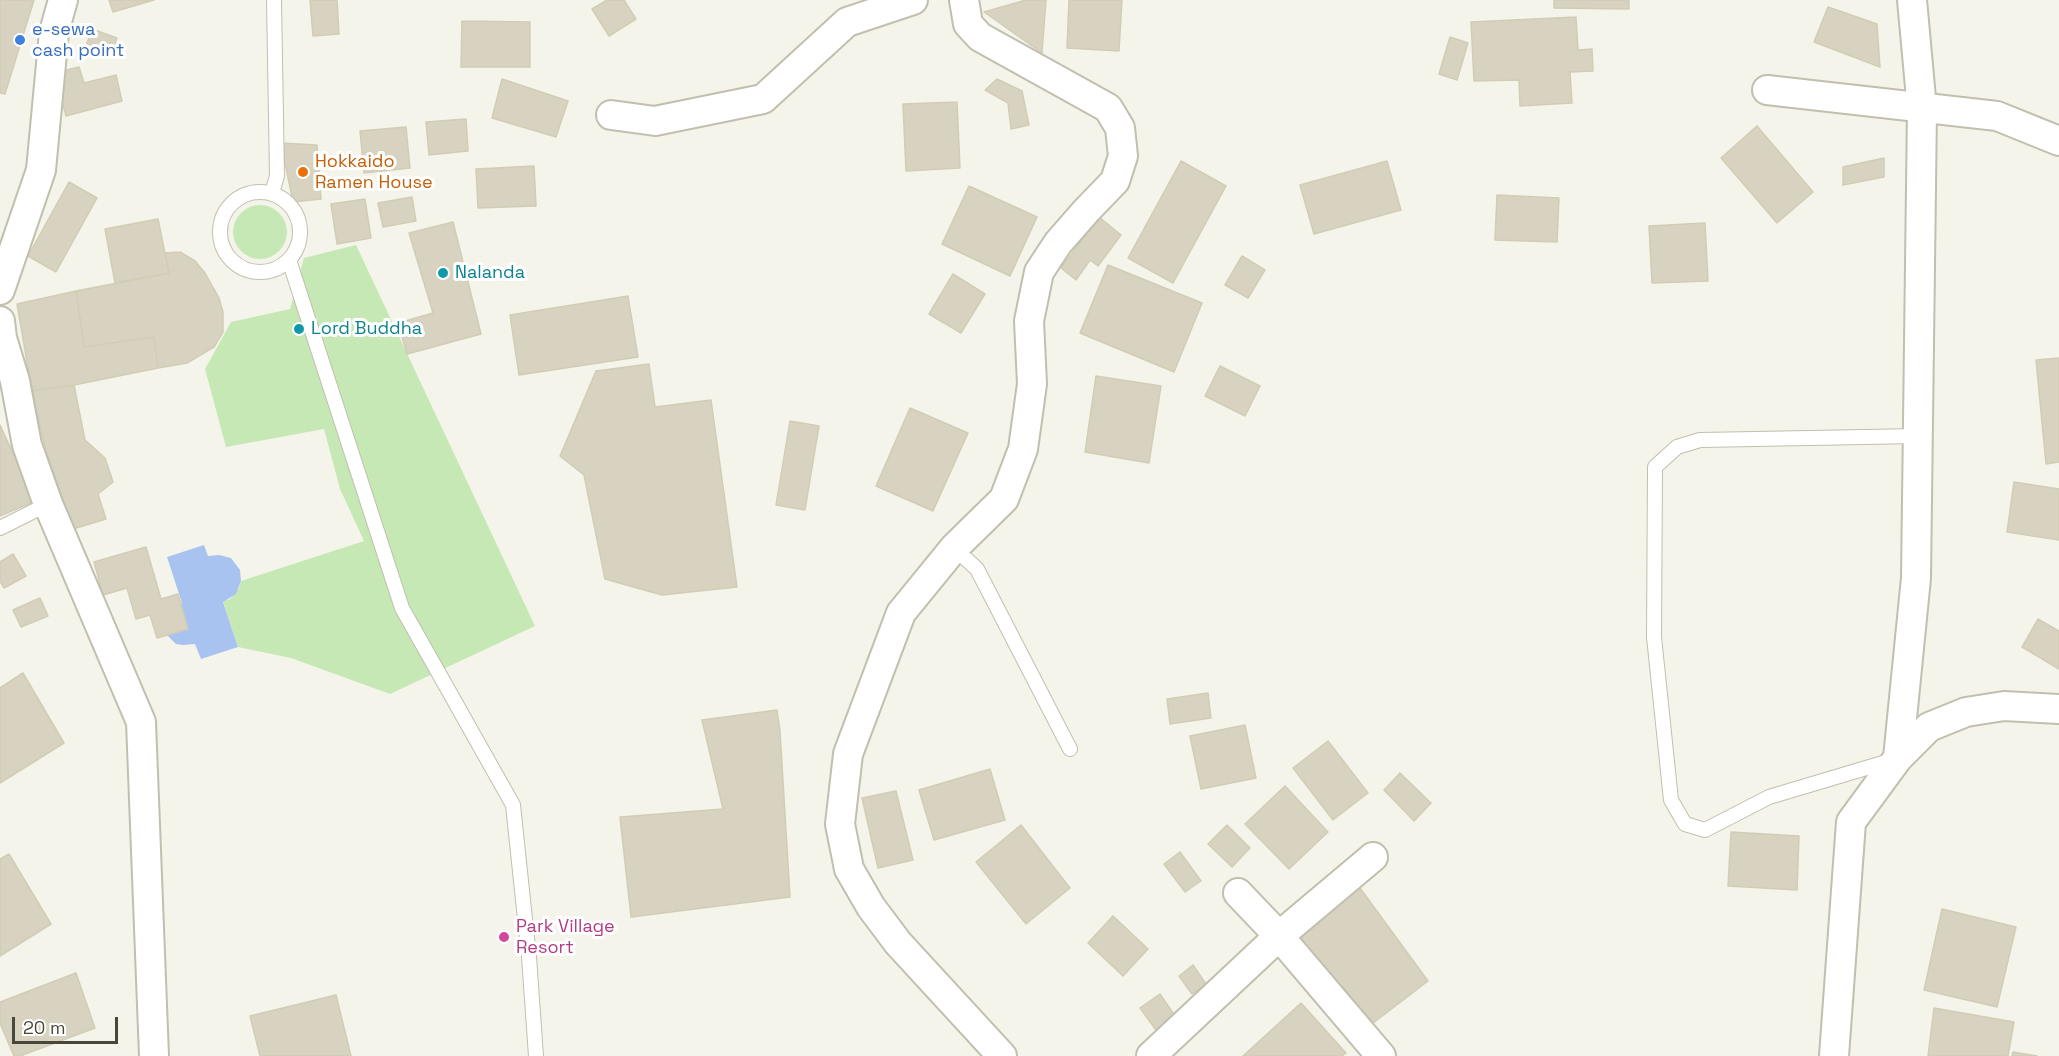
<!DOCTYPE html>
<style>
body{margin:0}
#map{position:relative;width:2059px;height:1056px;overflow:hidden;background:#f5f4eb;font-family:"Space Grotesk",sans-serif}
canvas{display:block}
.scale{position:absolute;left:12px;top:1017px;width:106px;height:27px;box-sizing:border-box;border:3px solid #494739;border-top:0;padding-left:8px;font-size:18px;line-height:21px;white-space:nowrap;color:#494739;-webkit-text-stroke:4px #fff;paint-order:stroke}
</style>
<div id="map">
<canvas width="2059" height="1056"></canvas>
<div class="scale">20 m</div>
</div>
<script>
const c = document.querySelector('canvas').getContext('2d');
c.lineJoin = 'round';
function fill(path, color) {
  c.fillStyle = color;
  c.fill(path, 'evenodd');
}
function poly(rows) {
  const path = new Path2D();
  for (const r of rows) {
    if (r.length === 3) {
      path.moveTo(r[0] + r[2], r[1]);
      path.arc(r[0], r[1], r[2], 0, 2 * Math.PI);
      continue;
    }
    path.moveTo(r[0], r[1]);
    for (let i = 2; i < r.length; i += 2) path.lineTo(r[i], r[i + 1]);
  }
  return path;
}
function trace(path, color, width, dash) {
  c.strokeStyle = color;
  c.lineWidth = width;
  c.lineCap = dash ? 'butt' : 'round';
  c.setLineDash(dash || []);
  c.stroke(path);
}
function drawText(font, color, halo, rows, align = 'center') {
  c.font = font + ' "Space Grotesk",sans-serif';
  c.lineWidth = 6;
  c.setLineDash([]);
  c.textBaseline = 'middle';
  c.strokeStyle = halo;
  c.fillStyle = color;
  for (const [text, x, y, turn = 0] of rows) {
    c.save();
    c.translate(x, y);
    c.rotate((+turn || 0) * Math.PI / 180);
    c.textAlign = isNaN(turn) ? turn : align;
    if (halo) c.strokeText(text, 0, 0);
    c.fillText(text, 0, 0);
    c.restore();
  }
}
const green = poly([
 [260,232,27],
 [356,245,535,626,390,694,291,658,238,647,223,601,230,599,239,588,241,581,364,541,340,489,324,429,226,447,205,369,231,322,290,309,304,258]
]);
const water = poly([
 [204,545,208,556,219,555,231,558,240,570,241,581,236,594,223,602,238,647,201,659,195,644,183,645,176,644,166,634,176,605,182,603,167,557]
]);
const building = poly([
 [0,0,34,0,5,94,0,93,0,0],
 [109,0,154,0,113,12,109,0],
 [310,0,337,0,339,34,313,36,310,0],
 [607,0,624,0,636,19,609,36,592,9,607,0],
 [1026,0,1046,0,1042,53,984,12,1026,0],
 [1069,0,1122,0,1119,51,1067,48,1069,0],
 [1554,0,1629,0,1629,9,1554,8,1554,0],
 [1828,7,1877,24,1880,67,1814,42,1828,7],
 [1576,17,1578,50,1592,49,1593,71,1570,72,1572,103,1520,106,1519,80,1474,81,1471,22,1576,17],
 [462,21,530,22,530,67,461,67,462,21],
 [92,29,117,38,112,55,86,46,92,29],
 [1450,37,1468,43,1457,80,1439,74,1450,37],
 [79,67,84,83,116,75,122,101,66,116,54,73,79,67],
 [502,79,568,101,556,137,492,118,502,79],
 [997,79,1022,91,1029,125,1011,129,1008,103,985,90,997,79],
 [957,102,960,168,906,171,903,104,957,102],
 [466,119,468,151,429,155,426,122,466,119],
 [1757,126,1813,192,1777,223,1721,158,1757,126],
 [406,127,410,168,364,173,360,131,406,127],
 [281,143,317,145,321,199,293,202,281,143],
 [1884,158,1884,177,1843,185,1843,167,1884,158],
 [1181,161,1226,186,1173,283,1128,258,1181,161],
 [1387,161,1401,210,1314,234,1300,185,1387,161],
 [534,166,536,206,478,208,476,169,534,166],
 [69,182,97,198,56,272,28,256,69,182],
 [969,186,1037,217,1010,276,942,244,969,186],
 [1497,195,1559,198,1557,242,1495,240,1497,195],
 [412,197,416,221,383,227,378,203,412,197],
 [365,199,371,238,337,244,331,204,365,199],
 [1099,217,1121,235,1098,266,1090,260,1076,280,1061,268,1099,217],
 [158,219,169,273,115,283,105,229,158,219],
 [453,222,481,334,407,354,398,323,433,313,409,233,453,222],
 [1705,223,1708,281,1652,283,1649,226,1705,223],
 [180,252,195,261,205,273,219,298,223,312,223,332,214,347,187,363,158,368,154,337,84,347,76,291,169,273,165,253,180,252],
 [1242,256,1265,270,1248,298,1225,285,1242,256],
 [1108,265,1202,303,1174,372,1080,333,1108,265],
 [953,274,985,294,961,333,929,314,953,274],
 [76,291,84,347,154,337,158,368,74,385,32,391,17,304,76,291],
 [628,296,638,357,519,375,510,315,628,296],
 [2059,358,2059,462,2046,464,2036,360,2059,358],
 [649,364,655,407,711,400,737,587,662,595,605,579,584,475,560,456,596,371,649,364],
 [1220,366,1260,386,1245,416,1205,396,1220,366],
 [1096,376,1161,386,1149,463,1085,452,1096,376],
 [74,385,85,440,105,458,113,482,98,494,106,519,73,529,45,447,32,391,74,385],
 [910,408,968,433,933,511,876,486,910,408],
 [790,421,819,426,805,510,776,505,790,421],
 [0,425,35,501,0,516,0,425],
 [2014,482,2059,489,2059,540,2007,532,2014,482],
 [146,547,161,599,178,594,188,629,157,638,150,615,136,619,127,588,103,595,94,562,146,547],
 [13,554,26,576,4,588,0,581,0,562,13,554],
 [40,598,48,616,21,627,13,610,40,598],
 [2038,619,2059,631,2059,669,2022,647,2038,619],
 [23,673,64,743,0,783,0,688,23,673],
 [1208,693,1211,718,1170,724,1167,699,1208,693],
 [777,710,780,731,790,897,631,917,620,817,723,809,702,720,777,710],
 [1245,725,1256,778,1201,789,1190,736,1245,725],
 [1328,741,1368,793,1333,820,1293,768,1328,741],
 [990,769,1005,820,934,840,919,790,990,769],
 [1400,773,1431,803,1414,821,1384,790,1400,773],
 [1285,786,1328,832,1289,869,1245,824,1285,786],
 [896,791,913,860,878,868,862,798,896,791],
 [1021,825,1070,888,1026,924,976,862,1021,825],
 [1227,825,1250,848,1232,867,1208,844,1227,825],
 [1731,832,1799,836,1797,890,1728,886,1731,832],
 [1180,852,1201,881,1185,892,1164,864,1180,852],
 [9,854,51,924,0,956,0,859,9,854],
 [1360,888,1428,981,1364,1030,1298,936,1360,888],
 [1942,909,2016,927,1997,1007,1924,990,1942,909],
 [1113,916,1148,949,1123,976,1088,943,1113,916],
 [1193,965,1206,984,1192,994,1179,976,1193,965],
 [76,973,95,1028,20,1056,14,1056,0,1023,0,1002,76,973],
 [1160,994,1175,1016,1156,1030,1140,1008,1160,994],
 [336,995,351,1056,260,1056,250,1016,336,995],
 [1301,1003,1346,1053,1342,1056,1243,1056,1301,1003],
 [1934,1008,2014,1022,2008,1056,1928,1056,1934,1008],
 [2013,1052,2037,1056,2012,1056,2013,1052]
]);
const service = poly([
 [260,232,40],
 [272,193,277,176,274,0],
 [289,260,402,608,513,805,529,957,536,1056],
 [0,528,48,504],
 [954,548,977,569,1070,749],
 [1893,760,1769,797,1705,830,1685,824,1671,800,1654,637,1655,467,1677,447,1700,440,1919,436]
]);
const minor = poly([
 [964,0,968,24,980,37,1108,108,1120,128,1123,156,1115,181,1086,211,1058,243,1039,272,1029,321,1032,384,1023,449,1004,499,954,548,901,613,848,754,840,824,849,869,871,907,898,943,1002,1056],
 [1767,90,1997,116,2059,141],
 [611,115,655,121,763,99,847,22,913,0],
 [0,290,41,170,54,32,63,0],
 [0,321,2,338,15,381,27,445,48,504,141,722,154,1056],
 [1898,758,1916,578,1922,109,1912,0],
 [1238,893,1279,936,1381,1056],
 [1151,1056,1279,936,1373,857],
 [1834,1056,1851,822,1898,758,1929,727,1966,712,2004,706,2059,709]
]);
const markers = [
 [20,40,6,"#3f7fe0"],
 [303,172,6,"#e8710a"],
 [443,273,6,"#0f9aa8"],
 [299,329,6,"#0f9aa8"],
 [504,937,6,"#d1479c"]
];
const shopNames = [
 ["e-sewa",32,30],
 ["cash point",32,51]
];
const foodNames = [
 ["Hokkaido",315,162],
 ["Ramen House",315,183]
];
const cultureNames = [
 ["Nalanda",455,273],
 ["Lord Buddha",311,329]
];
const hotelNames = [
 ["Park Village",516,927],
 ["Resort",516,948]
];
fill(green, '#c5e8b5');
fill(water, '#a9c3f0');
fill(building, '#d7d3c0');
trace(building, '#d1cdb4', 1.5);
trace(service, '#c1bfad', 16);
trace(minor, '#c1bfad', 32);
trace(service, '#fff', 14);
trace(minor, '#fff', 28);
for (const [x, y, r, color] of markers) {
  const dot = new Path2D();
  dot.arc(x, y, r, 0, 2 * Math.PI);
  c.fillStyle = color;
  c.fill(dot);
  trace(dot, '#fff', 2);
}
drawText('18px', '#366cbe', '#fff', shopNames, 'left');
drawText('18px', '#c56008', '#fff', foodNames, 'left');
drawText('18px', '#0d838f', '#fff', cultureNames, 'left');
drawText('18px', '#b23c85', '#fff', hotelNames, 'left');
</script>
